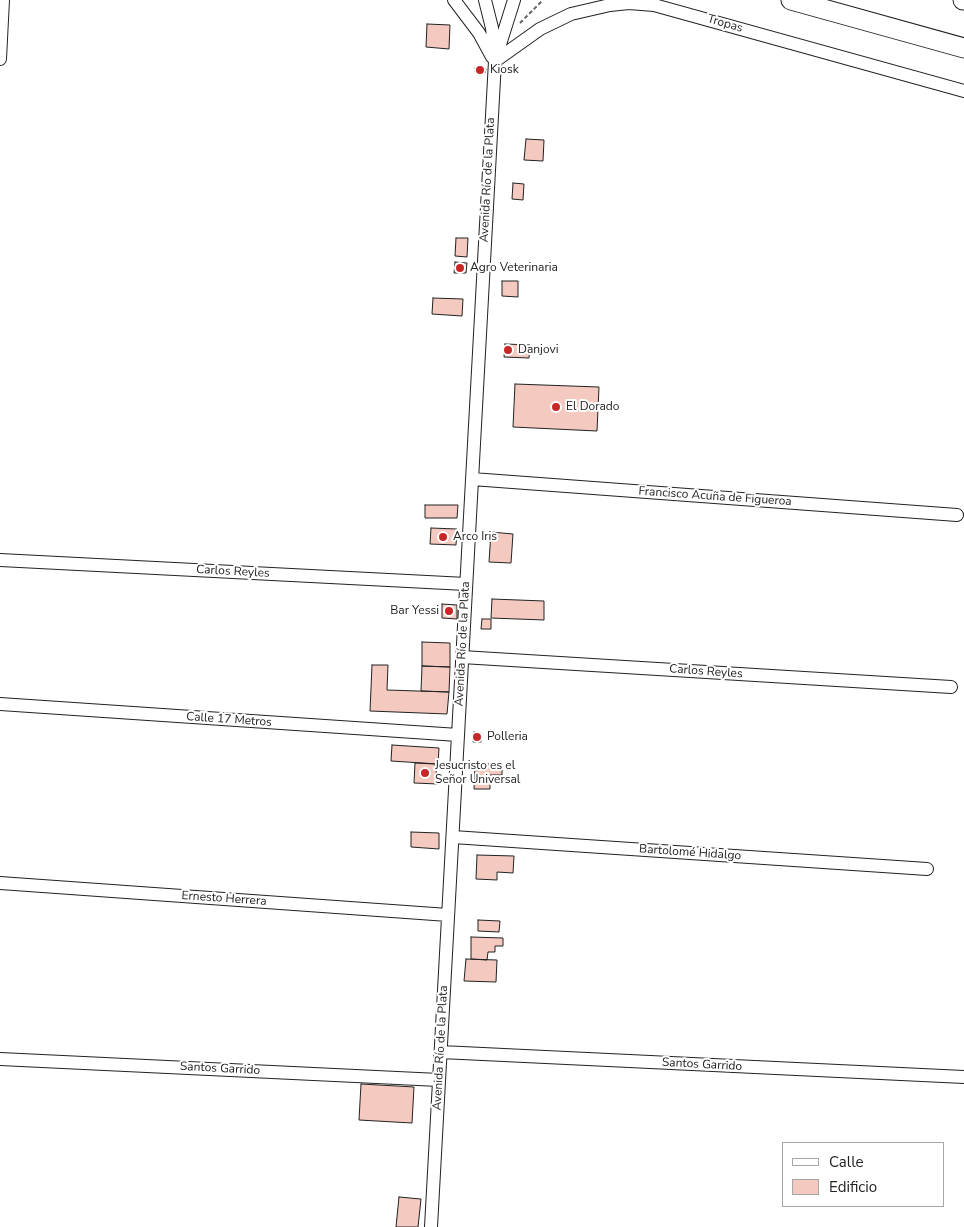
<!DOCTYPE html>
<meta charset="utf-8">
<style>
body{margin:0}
#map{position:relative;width:964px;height:1227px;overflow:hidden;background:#fff;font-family:"Nunito Sans",sans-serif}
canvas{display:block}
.legend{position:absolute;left:782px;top:1142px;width:162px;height:65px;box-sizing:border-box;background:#fff;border:1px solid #a7a7a7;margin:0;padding:6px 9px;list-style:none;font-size:15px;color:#222}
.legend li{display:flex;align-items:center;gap:10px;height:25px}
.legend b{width:25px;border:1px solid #a7a7a7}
</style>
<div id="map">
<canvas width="964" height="1227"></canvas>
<ul class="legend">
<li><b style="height:6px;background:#fff"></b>Calle</li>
<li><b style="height:14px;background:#f3c9c0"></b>Edificio</li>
</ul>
</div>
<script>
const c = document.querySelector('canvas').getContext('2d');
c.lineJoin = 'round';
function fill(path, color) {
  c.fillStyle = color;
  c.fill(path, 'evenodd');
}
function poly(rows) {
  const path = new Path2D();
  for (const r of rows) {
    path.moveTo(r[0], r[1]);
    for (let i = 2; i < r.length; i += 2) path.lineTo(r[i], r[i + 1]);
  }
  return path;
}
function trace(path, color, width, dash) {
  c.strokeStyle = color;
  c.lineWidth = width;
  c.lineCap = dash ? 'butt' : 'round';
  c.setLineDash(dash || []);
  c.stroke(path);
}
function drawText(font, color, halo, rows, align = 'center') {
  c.font = font + ' "Nunito Sans",sans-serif';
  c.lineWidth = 4;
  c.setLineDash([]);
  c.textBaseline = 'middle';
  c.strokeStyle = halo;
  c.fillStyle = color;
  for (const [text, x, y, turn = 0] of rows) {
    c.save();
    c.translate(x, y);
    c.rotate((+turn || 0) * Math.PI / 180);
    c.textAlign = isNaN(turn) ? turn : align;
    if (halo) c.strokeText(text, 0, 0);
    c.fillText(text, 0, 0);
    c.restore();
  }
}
const building = poly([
 [427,24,450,25,449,49,426,47,427,24],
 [475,68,486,69,485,73,475,72,475,68],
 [526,139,544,140,543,161,524,160,526,139],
 [513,183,524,184,523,200,512,199,513,183],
 [456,238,468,238,467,257,455,256,456,238],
 [455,262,467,263,466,273,454,273,455,262],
 [502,281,518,281,518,297,502,296,502,281],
 [433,298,463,299,462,316,432,314,433,298],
 [505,344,530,345,529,358,504,357,505,344],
 [515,384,599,387,597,431,513,427,515,384],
 [425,505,458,505,457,518,425,518,425,505],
 [431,528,457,529,456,545,430,544,431,528],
 [491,532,513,534,511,563,489,562,491,532],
 [492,599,544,601,544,620,491,618,492,599],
 [442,604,457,605,457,619,442,618,442,604],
 [482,619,491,619,491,629,481,629,482,619],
 [422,642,450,643,450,667,422,666,422,642],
 [372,665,388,665,387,690,449,692,447,714,370,711,372,665],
 [422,666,450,667,449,692,421,691,422,666],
 [474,732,481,733,481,742,473,742,474,732],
 [392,745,439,748,438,764,391,761,392,745],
 [415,763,435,764,438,784,414,783,415,763],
 [475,764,502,764,502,775,490,775,490,789,474,789,475,764],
 [411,832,439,833,439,849,411,847,411,832],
 [477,855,514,856,513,873,497,872,497,880,476,879,477,855],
 [478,920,500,921,499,932,478,931,478,920],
 [471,937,503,938,503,946,495,946,495,952,488,952,487,960,471,959,471,937],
 [466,959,497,960,496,982,464,981,466,959],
 [361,1084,414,1087,412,1123,359,1120,361,1084],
 [399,1197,421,1199,418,1227,396,1227,399,1197]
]);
const path = poly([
 [520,23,543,0]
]);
const minor = poly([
 [454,0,479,33,492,57],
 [497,54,514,0],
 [0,59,3,0],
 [495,61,540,29,571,14,610,5,629,3,654,5,964,91],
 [472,479,957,515],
 [0,560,466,584],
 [462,657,951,687],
 [0,704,458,735],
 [453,837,927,869],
 [0,883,448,915],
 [441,1052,964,1077],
 [0,1059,439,1080],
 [431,1227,495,61,492,28,485,0]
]);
const highway = poly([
 [791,0,964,48],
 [963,0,964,0]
]);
const markers = [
 [480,70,5,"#c62828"],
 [460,268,5,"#c62828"],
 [508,350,5,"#c62828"],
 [556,407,5,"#c62828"],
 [443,537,5,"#c62828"],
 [449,611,5,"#c62828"],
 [477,737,5,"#c62828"],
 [425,773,5,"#c62828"]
];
const streetNames = [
 ["Tropas",725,24,16],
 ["Avenida Río de la Plata",488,180,-87],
 ["Francisco Acuña de Figueroa",715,497,4],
 ["Carlos Reyles",233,572,3],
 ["Avenida Río de la Plata",463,644,-87],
 ["Carlos Reyles",706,672,4],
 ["Calle 17 Metros",229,720,4],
 ["Bartolomé Hidalgo",690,853,4],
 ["Ernesto Herrera",224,899,4],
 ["Avenida Río de la Plata",441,1048,-87],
 ["Santos Garrido",702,1065,3],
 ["Santos Garrido",220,1069,3]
];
const poiNames = [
 ["Kiosk",490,70],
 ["Agro Veterinaria",470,268],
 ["Danjovi",518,350],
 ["El Dorado",566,407],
 ["Arco Iris",453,537],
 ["Bar Yessi",439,611,"right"],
 ["Polleria",487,737],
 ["Jesucristo es el",435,766],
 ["Señor Universal",435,780]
];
fill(building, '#f3c9c0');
trace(building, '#222', 1);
trace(minor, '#222', 14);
trace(highway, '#222', 21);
trace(path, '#646464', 2, [4, 2.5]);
trace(minor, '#fff', 12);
trace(highway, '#fff', 19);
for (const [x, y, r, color] of markers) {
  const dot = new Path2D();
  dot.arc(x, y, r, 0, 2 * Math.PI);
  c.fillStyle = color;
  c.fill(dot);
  trace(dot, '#fff', 2);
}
drawText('12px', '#222', '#fff', streetNames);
drawText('12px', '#222', '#fff', poiNames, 'left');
</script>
